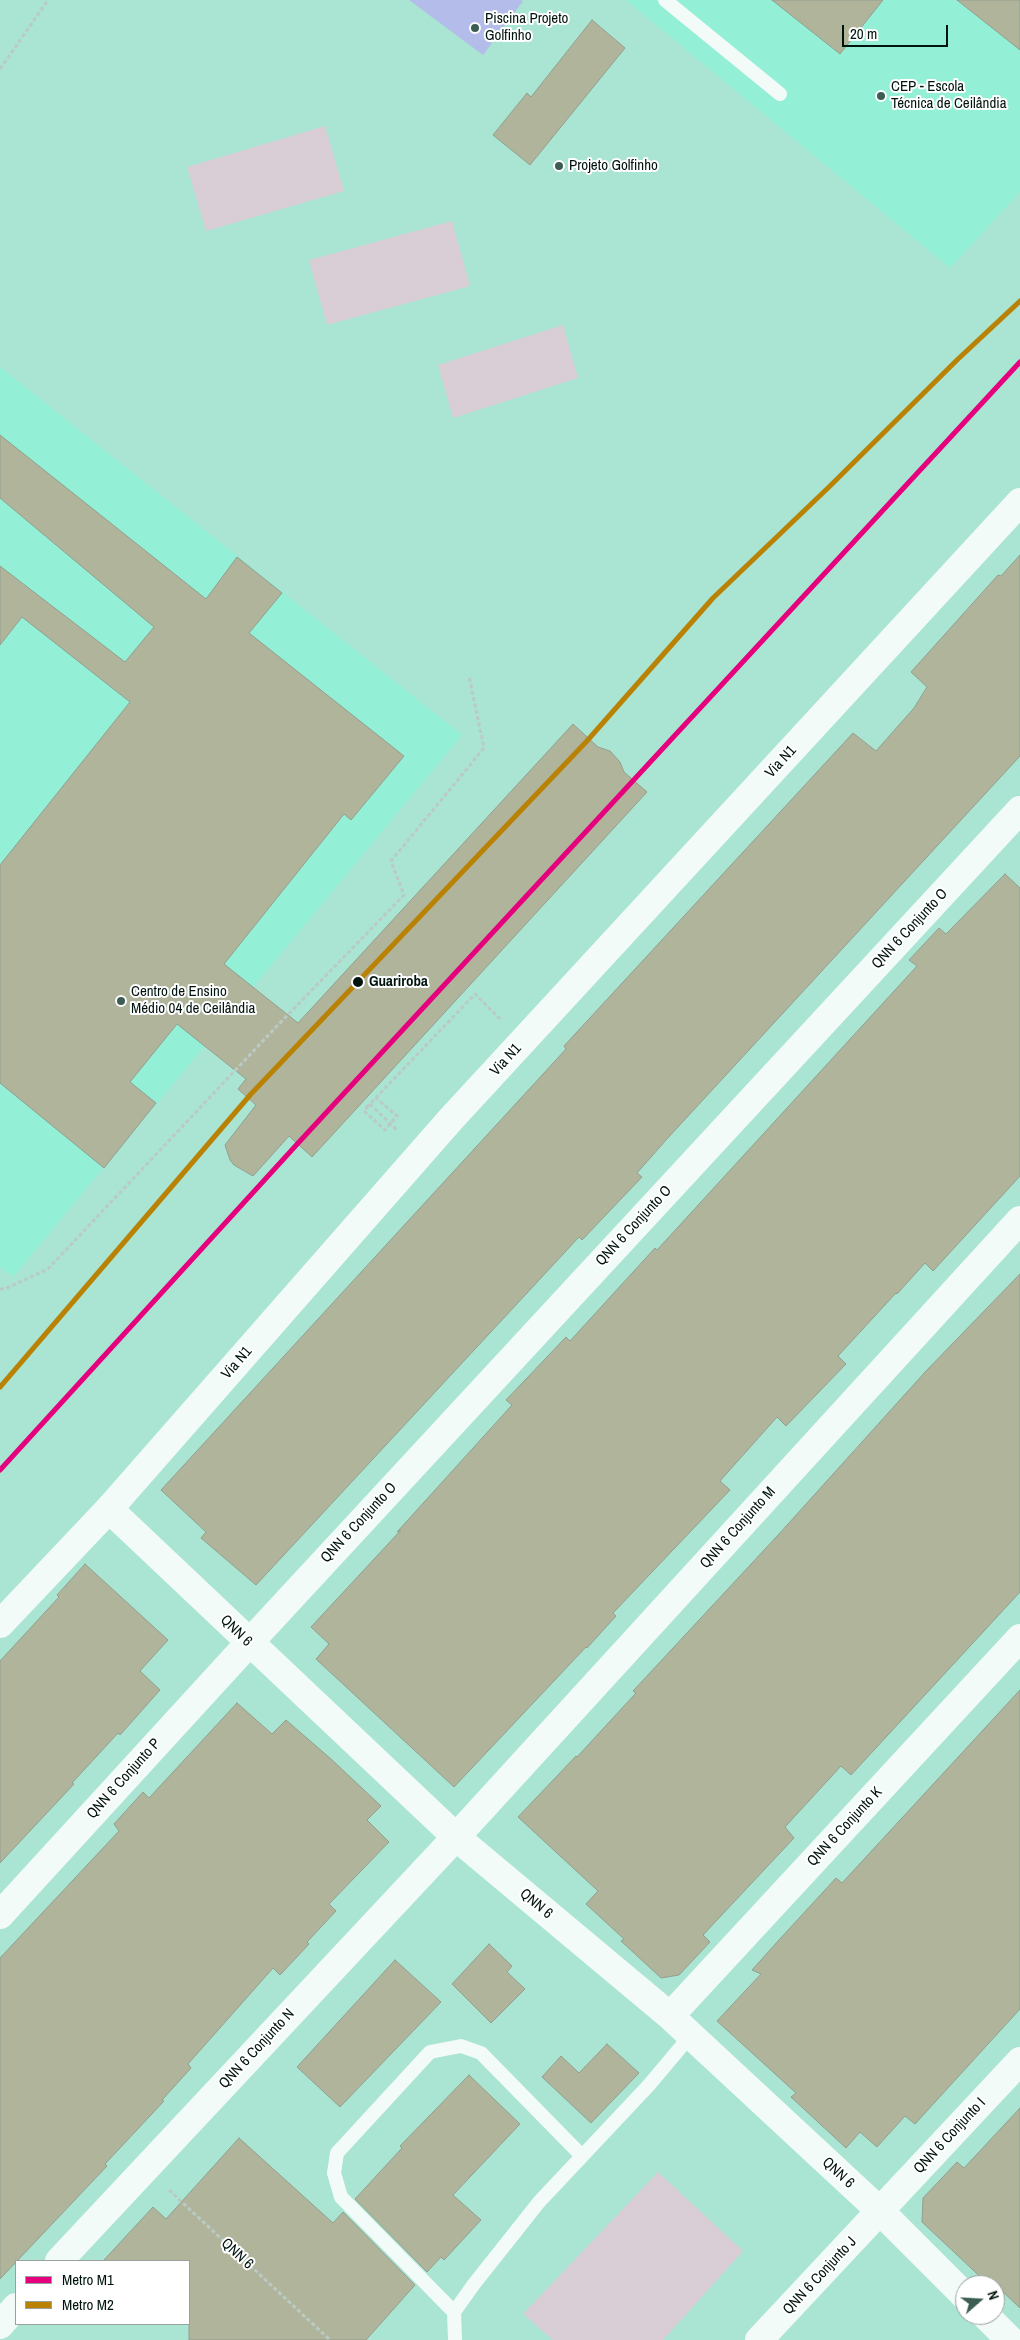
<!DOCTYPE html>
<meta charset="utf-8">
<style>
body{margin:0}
#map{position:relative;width:1020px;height:2340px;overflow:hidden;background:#aae4d3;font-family:"Archivo Narrow",sans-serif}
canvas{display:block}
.legend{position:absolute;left:15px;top:2260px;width:175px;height:65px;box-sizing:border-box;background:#fff;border:1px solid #99a19f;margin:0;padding:6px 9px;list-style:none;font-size:15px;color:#00140e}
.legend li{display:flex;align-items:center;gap:10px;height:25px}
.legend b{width:25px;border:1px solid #99a19f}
.north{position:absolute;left:955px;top:2275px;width:50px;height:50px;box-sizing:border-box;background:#fff;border:1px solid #99a19f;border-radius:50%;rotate:71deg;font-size:14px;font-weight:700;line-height:20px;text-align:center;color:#00140e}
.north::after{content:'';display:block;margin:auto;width:18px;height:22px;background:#3b5d53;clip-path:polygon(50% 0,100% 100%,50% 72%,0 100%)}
.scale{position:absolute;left:842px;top:25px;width:106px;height:22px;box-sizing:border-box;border:2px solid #00140e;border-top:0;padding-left:6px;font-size:15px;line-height:18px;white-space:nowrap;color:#00140e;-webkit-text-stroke:4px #fff;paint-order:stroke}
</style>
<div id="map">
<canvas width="1020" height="2340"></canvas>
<ul class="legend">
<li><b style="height:6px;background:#e5007d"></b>Metro M1</li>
<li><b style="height:6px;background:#b98204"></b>Metro M2</li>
</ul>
<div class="north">N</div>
<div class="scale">20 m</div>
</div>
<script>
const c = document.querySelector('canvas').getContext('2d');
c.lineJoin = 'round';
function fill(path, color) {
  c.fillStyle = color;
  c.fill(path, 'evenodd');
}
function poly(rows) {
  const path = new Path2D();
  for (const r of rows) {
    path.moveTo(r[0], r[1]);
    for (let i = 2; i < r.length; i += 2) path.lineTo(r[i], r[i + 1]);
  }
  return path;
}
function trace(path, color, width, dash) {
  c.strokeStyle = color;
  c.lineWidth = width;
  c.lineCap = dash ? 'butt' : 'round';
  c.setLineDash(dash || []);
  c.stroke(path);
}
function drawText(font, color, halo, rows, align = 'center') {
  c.font = font + ' "Archivo Narrow",sans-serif';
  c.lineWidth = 4;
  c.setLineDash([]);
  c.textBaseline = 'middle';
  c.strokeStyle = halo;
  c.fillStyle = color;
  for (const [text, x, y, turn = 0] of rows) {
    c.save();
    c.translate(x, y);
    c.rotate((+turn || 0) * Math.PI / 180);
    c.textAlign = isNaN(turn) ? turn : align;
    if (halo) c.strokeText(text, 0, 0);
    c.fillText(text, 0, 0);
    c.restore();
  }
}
const built = poly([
 [626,0,1020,0,1020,192,950,268],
 [0,367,462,735,13,1277,0,1267]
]);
const green = poly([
 [325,126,344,191,206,231,187,167],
 [452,221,470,286,327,325,309,260],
 [563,325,578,378,453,418,438,365],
 [658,2172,743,2251,663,2340,553,2340,523,2314]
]);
const water = poly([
 [409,0,521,0,523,1,483,55]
]);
const building = poly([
 [772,0,883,0,840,54,772,0],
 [957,0,1020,0,1020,50,957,0],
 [592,20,625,48,530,165,493,135,527,93,531,97,592,20],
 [0,435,206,599,237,557,282,593,249,633,404,756,351,820,344,814,224,964,298,1023,573,724,598,747,610,751,620,762,624,772,647,792,312,1157,289,1136,253,1176,234,1165,230,1160,225,1145,256,1105,238,1089,246,1079,177,1024,130,1082,156,1103,104,1168,0,1083,0,865,130,702,22,617,0,645,0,566,125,662,154,627,0,498,0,435],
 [1020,555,1020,756,666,1140,637,1173,642,1177,582,1240,579,1237,256,1585,201,1538,206,1532,161,1490,566,1049,564,1046,853,733,876,751,914,708,927,687,911,672,998,575,1001,576,1020,555],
 [1005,874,1020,888,1020,1176,933,1271,925,1263,897,1294,896,1293,838,1356,846,1364,786,1426,777,1417,720,1481,730,1490,613,1613,616,1616,587,1648,586,1647,454,1787,316,1659,329,1644,311,1627,401,1530,397,1532,512,1405,506,1400,566,1337,570,1341,655,1248,657,1250,917,966,909,960,939,928,946,934,1005,874],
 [1020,1274,1020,1592,851,1775,841,1766,785,1827,794,1838,703,1935,710,1942,679,1975,661,1978,621,1941,624,1939,586,1904,598,1891,518,1817,576,1756,577,1757,636,1693,633,1691,779,1534,926,1371,1020,1274],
 [85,1564,168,1640,140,1671,160,1690,120,1735,118,1733,72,1783,74,1784,0,1863,0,1661,59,1597,57,1595,85,1564],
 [1020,1690,1020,2009,915,2124,905,2116,877,2147,860,2132,846,2148,791,2097,796,2093,717,2021,761,1974,752,1970,778,1941,836,1878,842,1883,1020,1690],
 [237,1703,272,1734,286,1720,331,1759,381,1806,367,1820,389,1842,329,1904,336,1911,307,1942,309,1944,280,1975,273,1968,188,2064,191,2068,162,2100,164,2101,105,2164,107,2166,0,2279,0,1958,119,1831,114,1824,143,1792,149,1798,237,1703],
 [489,1944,512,1966,507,1972,525,1989,491,2023,452,1984,489,1944],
 [395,1960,441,2002,340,2107,297,2067,395,1960],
 [607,2044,639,2073,591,2123,542,2077,561,2056,579,2073,607,2044],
 [469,2075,520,2124,453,2195,481,2220,444,2260,441,2257,427,2272,355,2199,402,2148,400,2146,469,2075],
 [1020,2108,1020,2308,1001,2290,998,2293,995,2290,995,2285,989,2285,922,2222,923,2198,957,2162,964,2168,1020,2108],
 [239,2138,333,2223,343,2212,415,2285,366,2340,189,2340,189,2261,103,2261,153,2207,166,2219,239,2138]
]);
const path = poly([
 [0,69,48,0],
 [370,1104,398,1131],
 [366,1106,368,1106,475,994,500,1019],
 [368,1106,364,1111,385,1130,397,1116,376,1098],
 [0,1289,5,1289,48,1269,277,1026,404,895,391,861,484,748,469,676],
 [169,2190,330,2340]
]);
const service = poly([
 [665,0,780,94],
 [454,2312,341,2197,334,2173,337,2153,430,2052,461,2046,481,2053,582,2156],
 [455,2340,454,2312,474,2284,539,2202,649,2085,691,2035]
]);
const minor = poly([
 [109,1509,456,1837,670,2016,880,2211,965,2296],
 [0,1915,249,1643,1020,810],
 [670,2016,1020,1638],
 [59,2261,456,1837,1020,1220],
 [985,2315,1010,2340],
 [0,2325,16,2307],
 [759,2340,1020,2061]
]);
const tertiary = poly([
 [0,1624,109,1509,451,1119,1020,502]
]);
const metro1 = poly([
 [0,1470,300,1141,1020,362]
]);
const metro2 = poly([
 [0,1387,251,1094,586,742,713,598,830,486,957,360,1020,301]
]);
const markers = [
 [475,28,5,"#3b5d53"],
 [881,96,5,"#3b5d53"],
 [559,166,5,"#3b5d53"],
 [358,982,6,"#00140e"],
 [121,1001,5,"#3b5d53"]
];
const poiNames = [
 ["Piscina Projeto",485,19],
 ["Golfinho",485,36],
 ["CEP - Escola",891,87],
 ["Técnica de Ceilândia",891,104],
 ["Projeto Golfinho",569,166],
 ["Centro de Ensino",131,992],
 ["Médio 04 de Ceilândia",131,1009]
];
const streetNames = [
 ["Via N1",781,762,-47],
 ["QNN 6 Conjunto O",910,929,-47],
 ["Via N1",506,1060,-47],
 ["QNN 6 Conjunto O",634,1226,-47],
 ["Via N1",237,1363,-49],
 ["QNN 6 Conjunto O",359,1523,-47],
 ["QNN 6 Conjunto M",738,1528,-48],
 ["QNN 6",236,1631,44],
 ["QNN 6 Conjunto P",124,1779,-48],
 ["QNN 6 Conjunto K",845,1827,-47],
 ["QNN 6",536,1904,40],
 ["QNN 6 Conjunto N",257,2049,-47],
 ["QNN 6 Conjunto I",950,2136,-47],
 ["QNN 6",838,2173,43],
 ["QNN 6",237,2254,43],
 ["QNN 6 Conjunto J",820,2276,-47]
];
const stopNames = [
 ["Guariroba",369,982]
];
fill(built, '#93efd5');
fill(green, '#d9ced5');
fill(water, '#b4bce9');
fill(building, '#b0b49b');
trace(building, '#929f8e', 1);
trace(path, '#bacac5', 3, [4, 2.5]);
trace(service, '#f2fbf8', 14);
trace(minor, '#f2fbf8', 28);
trace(tertiary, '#f2fbf8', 28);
trace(metro1, '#e5007d', 5);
trace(metro2, '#b98204', 5);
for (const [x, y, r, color] of markers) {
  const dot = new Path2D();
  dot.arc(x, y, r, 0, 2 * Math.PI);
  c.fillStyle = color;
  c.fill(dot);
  trace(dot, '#fff', 2);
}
drawText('15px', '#00140e', '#fff', poiNames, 'left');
drawText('15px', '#00140e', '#fff', streetNames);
drawText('bold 15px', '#00140e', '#fff', stopNames, 'left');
</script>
